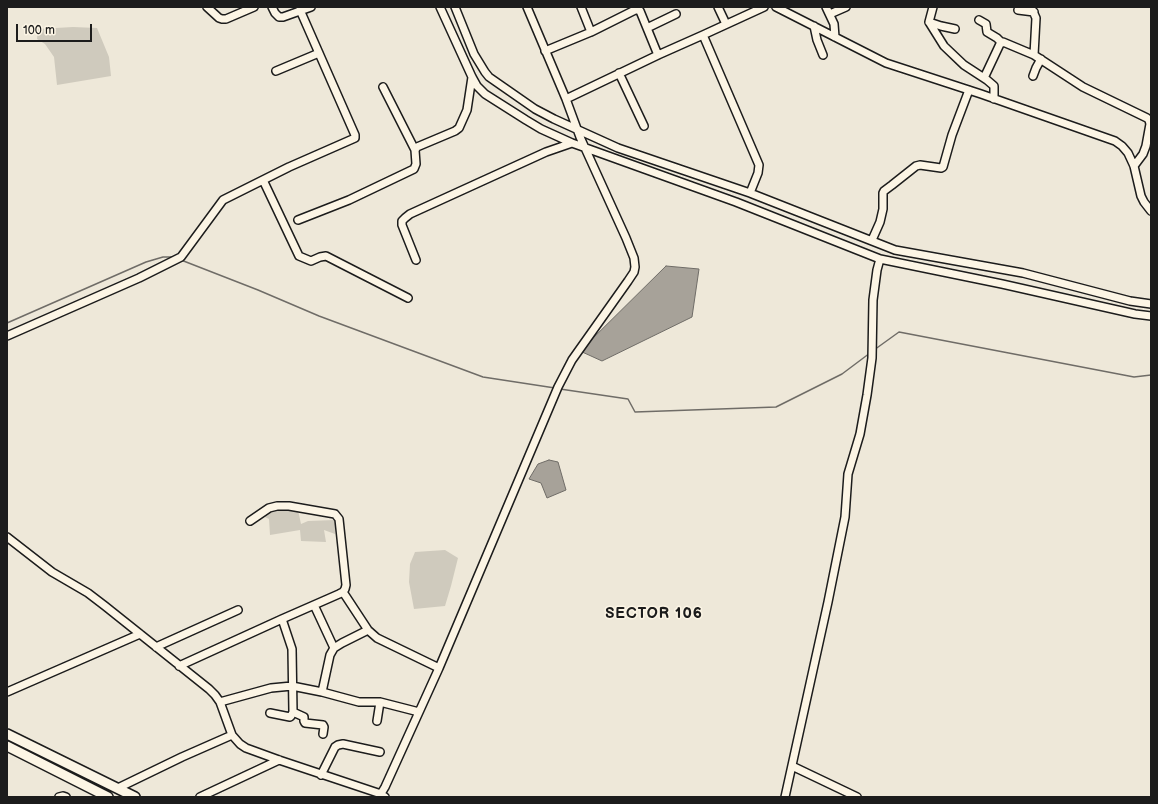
<!DOCTYPE html>
<style>
body{margin:0}
#map{position:relative;width:1158px;height:804px;overflow:hidden;background:#eee8d9;font-family:"Balsamiq Sans",sans-serif}
canvas{display:block}
.frame{position:absolute;inset:0;border:8px solid #1c1c1c;pointer-events:none}
.scale{position:absolute;left:16px;top:24px;width:76px;height:18px;box-sizing:border-box;border:2px solid #1c1c1c;border-top:0;padding-left:5px;font-size:12px;line-height:14px;white-space:nowrap;color:#1c1c1c;-webkit-text-stroke:3px #fcf5e5;paint-order:stroke}
</style>
<div id="map">
<canvas width="1158" height="804"></canvas>
<div class="frame"></div>
<div class="scale">100 m</div>
</div>
<script>
const c = document.querySelector('canvas').getContext('2d');
c.lineJoin = 'round';
function fill(path, color) {
  c.fillStyle = color;
  c.fill(path, 'evenodd');
}
function poly(rows) {
  const path = new Path2D();
  for (const r of rows) {
    path.moveTo(r[0], r[1]);
    for (let i = 2; i < r.length; i += 2) path.lineTo(r[i], r[i + 1]);
  }
  return path;
}
function trace(path, color, width, dash) {
  c.strokeStyle = color;
  c.lineWidth = width;
  c.lineCap = dash ? 'butt' : 'round';
  c.setLineDash(dash || []);
  c.stroke(path);
}
function drawText(font, color, halo, rows, align = 'center') {
  c.font = font + ' "Balsamiq Sans",sans-serif';
  c.lineWidth = 3;
  c.setLineDash([]);
  c.textBaseline = 'middle';
  c.strokeStyle = halo;
  c.fillStyle = color;
  for (const [text, x, y, turn = 0] of rows) {
    c.save();
    c.translate(x, y);
    c.rotate((+turn || 0) * Math.PI / 180);
    c.textAlign = isNaN(turn) ? turn : align;
    if (halo) c.strokeText(text, 0, 0);
    c.fillText(text, 0, 0);
    c.restore();
  }
}
const green = poly([
 [73,27,97,28,109,57,111,76,57,85,54,57,45,44,37,39,38,29],
 [287,508,298,510,301,524,308,521,335,520,335,534,324,530,326,542,301,541,300,530,270,535,269,519,263,516,272,509],
 [445,550,458,558,451,586,445,606,414,609,409,582,410,564,415,552]
]);
const water = poly([
 [666,266,699,269,692,317,602,361,580,351,666,266],
 [549,460,558,462,566,490,547,498,541,483,529,479,538,464,549,460]
]);
const stream = poly([
 [181,260,258,290,319,316,483,377,555,388],
 [7,323,146,262,163,257,174,257],
 [874,350,899,332,1134,377,1151,375],
 [560,389,628,399,635,412,776,407,842,374,870,353]
]);
const minor = poly([
 [207,7,219,18,222,19,226,19,254,7],
 [272,7,275,13,279,17,283,17,311,7],
 [440,7,472,77,477,86,485,94,526,120,541,129,572,143,586,148,736,202,880,259,1002,284,1135,314,1151,316],
 [455,7,474,54,485,72,489,77,535,109,554,119,618,148,750,193,895,250,1023,273,1130,301,1151,304],
 [581,7,591,32],
 [718,7,726,24],
 [776,7,886,63,981,94,1115,141,1122,146,1128,153,1134,166,1141,196,1144,202,1151,211],
 [826,7,834,24,835,37],
 [933,7,929,22,944,46,964,65,987,80,994,86,994,99],
 [1031,7,1036,18,1034,55],
 [1018,10,1034,12],
 [830,14,846,7],
 [979,20,986,24,987,32,997,38,1001,42],
 [929,22,941,26,955,29],
 [814,26,817,40,823,55],
 [647,28,676,14],
 [703,35,759,165,758,173,750,193],
 [545,51,591,32,635,10,638,10,640,11,658,55],
 [276,71,319,53],
 [619,73,644,126],
 [1033,76,1036,68,1041,59],
 [984,78,1000,44,1003,42,1034,55,1083,87,1147,118,1149,120,1150,124,1146,146,1143,154,1134,166],
 [383,87,415,150],
 [566,99,658,55,703,35,764,7],
 [263,180,299,256,311,261,320,257,326,256,408,298],
 [298,220,349,200,414,169,416,164,415,150,417,147,455,131,459,128,467,110,472,77],
 [872,240,880,222,883,209,883,193,884,191,892,185,916,166,920,165,941,168,943,167,952,135,969,90],
 [416,260,402,225,402,221,405,218,410,214,546,152,572,143],
 [7,336,139,278,181,257,223,200,289,167,355,138,355,135,300,10],
 [7,537,52,572,88,593,105,606,209,689,215,695,220,702,232,735,240,744,246,748,279,760,381,794,385,797],
 [343,592,368,630,377,638,439,668],
 [314,605,334,648],
 [156,647,238,610],
 [179,666,282,619,339,594,343,592,345,589,346,585,339,519,335,514,289,506,277,506,269,508,250,521],
 [7,692,140,634],
 [322,692,330,655,334,648,342,643,368,630],
 [220,702,271,688,292,686,322,692,359,702,380,702,419,712],
 [293,712,304,717,304,721,305,723,323,725,324,727,323,734],
 [270,713,290,717,291,716,293,712,292,649,282,619],
 [377,721,380,702],
 [792,766,857,797],
 [321,775,335,747,338,745,343,744,380,752],
 [118,788,182,757,232,735],
 [59,797,63,796,66,797],
 [200,797,279,760],
 [379,797,385,787,439,668,558,387,572,360,628,281,634,272,635,267,634,258,626,238,580,137,566,99,527,7],
 [785,797,828,602,845,517,848,474,860,434,867,395,872,358,873,300,877,270,880,259]
]);
const major = poly([
 [7,734,135,797],
 [7,746,108,797]
]);
const districtNames = [
 ["SECTOR 106",654,614]
];
fill(green, '#cfcabd');
fill(water, '#a7a299');
trace(water, '#6f6c67', 1);
trace(stream, '#6f6c67', 1.5);
trace(minor, '#1c1c1c', 10);
trace(major, '#1c1c1c', 12);
trace(minor, '#fcf5e5', 7);
trace(major, '#fcf5e5', 9);
c.letterSpacing = '1px';
drawText('bold 15px', '#1c1c1c', '#fcf5e5', districtNames);
c.letterSpacing = '0px';
</script>
